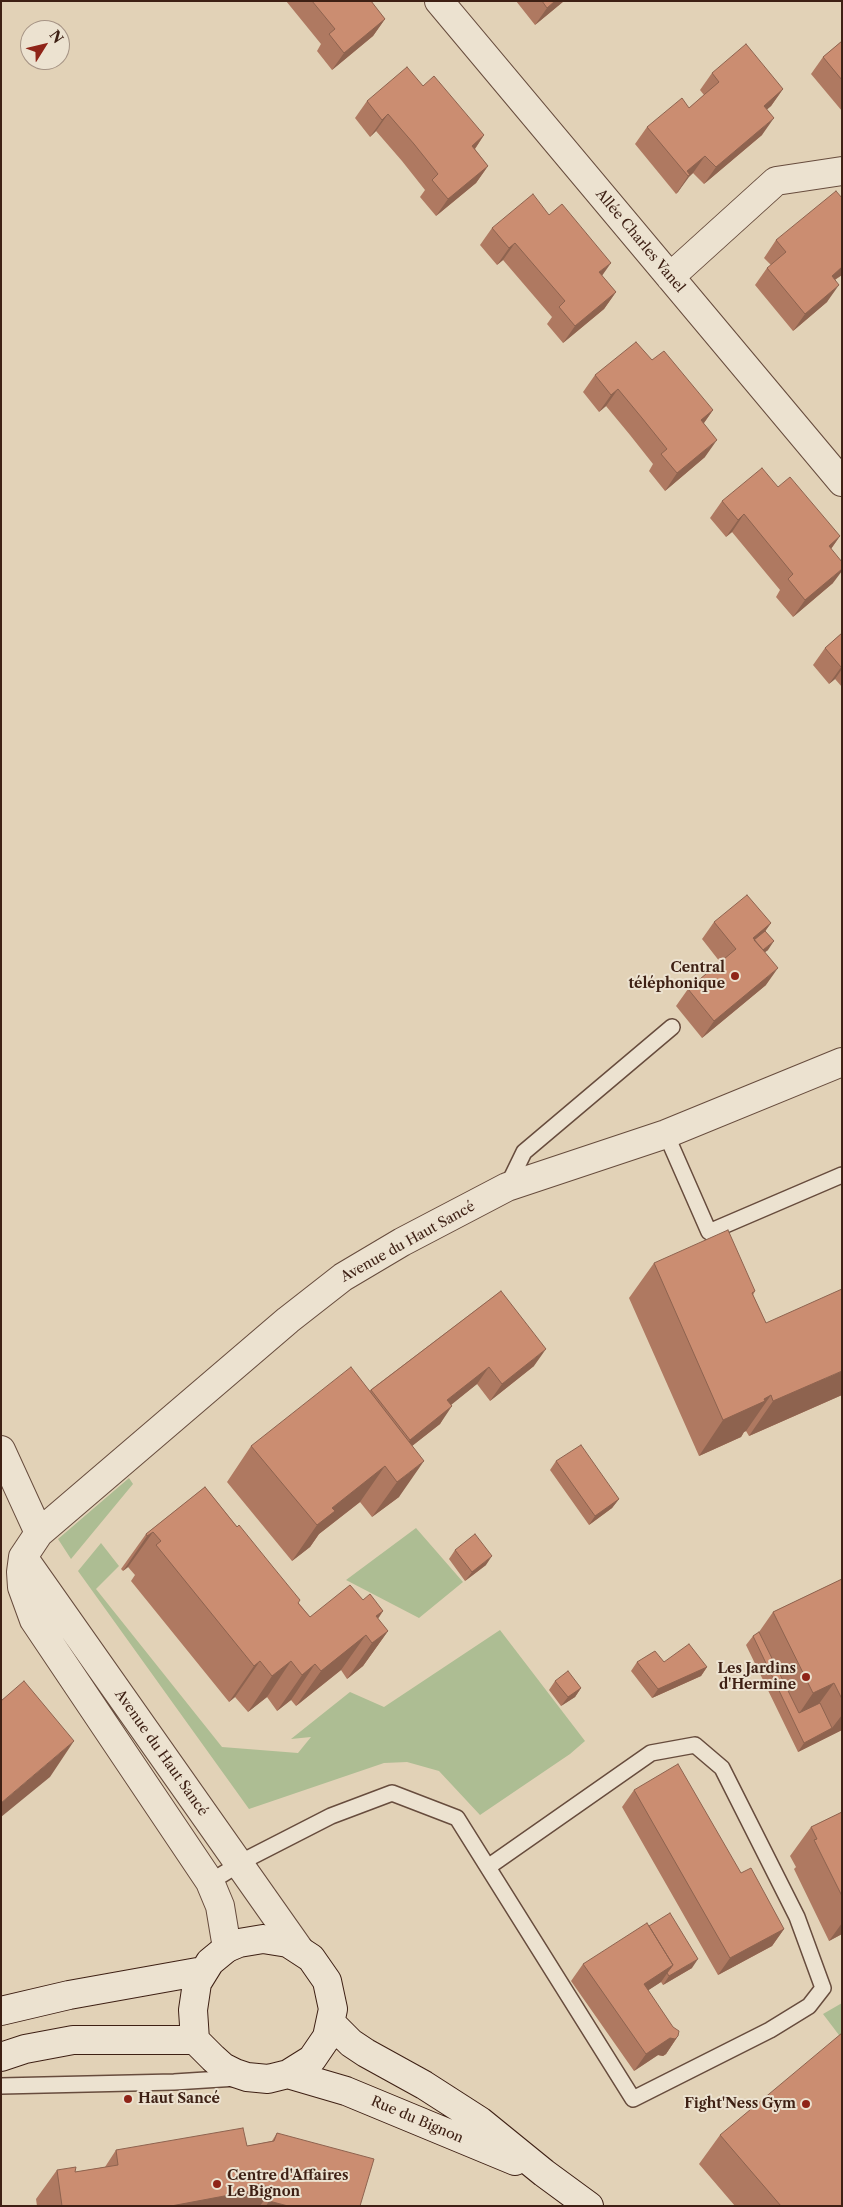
<!DOCTYPE html>
<meta charset="utf-8">
<style>
body{margin:0}
#map{position:relative;width:843px;height:2207px;overflow:hidden;background:#e2d2b7;font-family:"Libre Caslon Text",serif}
canvas{display:block}
.frame{position:absolute;inset:0;border:2px solid #3e2014;pointer-events:none}
.north{position:absolute;left:20px;top:20px;width:50px;height:50px;box-sizing:border-box;background:#ece2d0;border:1px solid #a69485;border-radius:50%;rotate:54deg;font-size:14px;font-weight:700;line-height:20px;text-align:center;color:#3e2014}
.north::after{content:'';display:block;margin:auto;width:18px;height:22px;background:#8f2418;clip-path:polygon(50% 0,100% 100%,50% 72%,0 100%)}
</style>
<div id="map">
<canvas width="843" height="2207"></canvas>
<div class="frame"></div>
<div class="north">N</div>
</div>
<script>
const c = document.querySelector('canvas').getContext('2d');
c.lineJoin = 'round';
function fill(path, color) {
  c.fillStyle = color;
  c.fill(path, 'evenodd');
}
function poly(rows) {
  const path = new Path2D();
  for (const r of rows) {
    path.moveTo(r[0], r[1]);
    for (let i = 2; i < r.length; i += 2) path.lineTo(r[i], r[i + 1]);
  }
  return path;
}
function trace(path, color, width, dash) {
  c.strokeStyle = color;
  c.lineWidth = width;
  c.lineCap = dash ? 'butt' : 'round';
  c.setLineDash(dash || []);
  c.stroke(path);
}
function drawText(font, color, halo, rows, align = 'center') {
  c.font = font + ' "Libre Caslon Text",serif';
  c.lineWidth = 4;
  c.setLineDash([]);
  c.textBaseline = 'middle';
  c.strokeStyle = halo;
  c.fillStyle = color;
  for (const [text, x, y, turn = 0] of rows) {
    c.save();
    c.translate(x, y);
    c.rotate((+turn || 0) * Math.PI / 180);
    c.textAlign = isNaN(turn) ? turn : align;
    if (halo) c.strokeText(text, 0, 0);
    c.fillText(text, 0, 0);
    c.restore();
  }
}
const green = poly([
 [129,1478,133,1484,71,1559,58,1539],
 [416,1528,463,1582,419,1618,346,1580],
 [101,1543,119,1566,96,1589,222,1747,298,1753,311,1737,291,1739,350,1692,384,1707,500,1630,585,1741,570,1754,480,1815,439,1771,407,1762,384,1763,249,1809,78,1571],
 [842,2003,842,2039,823,2014]
]);
const lane = poly([
 [666,1134,709,1232,842,1175],
 [507,1187,524,1152,672,1027],
 [210,1882,249,1858,331,1816,392,1793,457,1818,633,2099,770,2030,809,2006,823,1988,797,1917,722,1768,695,1745,651,1753,488,1867],
 [1,2086,174,2082,237,2078]
]);
const street = poly([
 [439,1,842,482],
 [670,277,776,181,842,171],
 [1,1450,39,1533],
 [23,1557,299,1949],
 [227,1948,220,1906,210,1882,34,1620,22,1587,21,1572,23,1557,39,1533,288,1320,343,1277,402,1242,507,1187,666,1134,842,1062]
]);
const secondary = poly([
 [263,1939,288,1943,311,1958,327,1981,333,2009,327,2037,312,2059,288,2074,268,2079,247,2077,235,2073,223,2067,213,2058,195,2040,193,2010,197,1983,210,1962,227,1948,239,1943,263,1939],
 [1,2011,69,1995,203,1971],
 [331,2023,351,2043,366,2053,424,2085,480,2121,544,2173,589,2206],
 [1,2057,25,2049,73,2040,195,2040],
 [288,2074,346,2091,515,2161]
]);
const wall = poly([
 [286,1,373,1,372,3,385,19,373,36,332,70,317,51,321,44],
 [516,1,564,1,535,25],
 [842,41,842,111,811,74,823,57],
 [712,73,783,89,771,106,767,109,762,135,704,184,693,173,688,177,678,192,676,194,635,144,647,127,689,108,704,95,700,90],
 [423,86,484,135,475,149,488,166,476,183,436,216,420,197,425,190,402,161,376,131,370,137,355,118,367,101],
 [842,198,842,275,835,280,827,302,793,331,755,285,767,268,771,265,764,258,776,240],
 [549,215,616,292,604,309,563,343,547,324,552,317,503,260,497,265,480,245,492,228],
 [652,360,713,410,704,423,705,457,665,491,649,471,653,464,630,435,606,406,599,412,583,392,595,375],
 [778,487,840,536,831,549,833,583,793,617,776,597,780,590,732,532,726,537,710,518,722,501],
 [842,633,842,687,835,679,829,684,813,665,825,648],
 [714,922,771,923,765,931,768,950,764,952,766,985,702,1038,676,1006,688,989,720,962,702,939],
 [654,1263,755,1291,753,1295,766,1323,842,1395,749,1436,746,1431,744,1432,741,1437,699,1456,629,1298],
 [501,1291,534,1366,490,1401,477,1384,450,1405,440,1424,412,1446,399,1497,372,1517,360,1502,319,1534,310,1547,292,1561,227,1482,251,1446,369,1391],
 [556,1461,619,1499,612,1508,589,1525,550,1470],
 [205,1487,310,1617,363,1600,383,1611,378,1619,388,1631,363,1666,347,1679,341,1670,296,1706,291,1700,277,1711,267,1697,248,1712,235,1697,229,1702,131,1581,135,1575,128,1567,123,1571,121,1569,146,1534],
 [455,1550,486,1565,465,1581,449,1559],
 [842,1579,842,1730,798,1752,746,1645,753,1636,759,1632,773,1612],
 [637,1662,664,1662,707,1667,701,1676,652,1698,631,1671],
 [555,1681,581,1688,575,1697,561,1706,549,1690],
 [634,1790,741,1873,784,1929,772,1946,718,1975,622,1807],
 [842,1812,842,1934,829,1941,794,1869,796,1867,790,1856,811,1827],
 [649,1926,692,1968,663,1985,661,1982,648,1990,678,2036,666,2054,663,2056,658,2055,634,2071,571,1981,583,1964],
 [277,2133,360,2206,37,2206,36,2199,57,2170,75,2172,105,2167,116,2150,247,2146,272,2141],
 [720,2135,842,2206,735,2206,699,2164]
]);
const shadedWall = poly([
 [555,1,564,1,535,25,547,8],
 [385,19,373,36,332,70,344,53],
 [783,89,771,106,752,123,764,106],
 [388,114,376,131,370,137,382,120],
 [774,118,762,135,704,184,716,167],
 [484,135,472,153,472,146],
 [705,156,693,173,689,177,678,192,676,194,688,176,687,171],
 [488,166,476,183,436,216,448,199],
 [515,243,503,260,497,265,509,248],
 [611,263,599,280,599,272],
 [842,267,842,275,834,280,832,276],
 [839,285,827,302,793,331,805,314],
 [616,292,604,309,563,343,575,326],
 [618,389,606,406,599,412,611,395],
 [713,410,701,427,701,420],
 [717,440,705,457,665,491,677,473],
 [744,514,732,532,726,537,738,520],
 [840,536,828,553,829,546],
 [842,569,842,571,833,583,793,617,805,600],
 [842,666,842,669,835,679,829,684],
 [771,923,759,940,747,946,753,938],
 [774,941,768,950,749,965,756,956],
 [778,968,766,985,702,1038,714,1021],
 [546,1349,534,1366,490,1401,502,1384],
 [489,1367,477,1384,435,1418,447,1400],
 [842,1371,842,1395,749,1436,773,1401],
 [771,1395,746,1431,744,1432,741,1437,699,1456,723,1420],
 [452,1406,440,1424,398,1457,410,1440],
 [424,1461,399,1497,372,1517,397,1482],
 [385,1466,360,1502,319,1534,310,1547,292,1561,317,1525,332,1508],
 [619,1499,612,1508,589,1525,595,1516],
 [153,1532,128,1567,123,1571,147,1536],
 [492,1556,486,1565,465,1581,472,1572],
 [383,1611,341,1670,296,1706,321,1671,376,1616],
 [388,1631,363,1666,347,1679,372,1643],
 [260,1661,235,1697,229,1702,254,1666],
 [291,1661,267,1697,248,1712,272,1676],
 [315,1664,291,1700,277,1711,302,1675],
 [707,1667,701,1676,652,1698,658,1689],
 [834,1683,813,1712,794,1721,813,1693],
 [581,1688,575,1697,561,1706,568,1697],
 [842,1715,842,1730,798,1752,804,1743,832,1728],
 [74,1741,50,1777,1,1817,1,1803],
 [842,1923,842,1934,829,1941],
 [784,1929,772,1946,718,1975,730,1958],
 [698,1959,692,1968,663,1985,669,1976],
 [673,1965,661,1982,632,2001,644,1984],
 [678,2036,666,2054,663,2056,658,2055,634,2071,646,2054,670,2038],
 [258,2184,272,2188,260,2206,171,2206],
 [269,2201,288,2206,266,2206]
]);
const building = poly([
 [312,1,371,1,385,19,344,53,329,34,335,29,312,1],
 [542,1,555,1,547,8,542,1],
 [842,41,842,80,823,57,842,41],
 [746,44,783,89,764,106,774,118,716,167,705,156,687,171,690,175,688,176,647,127,682,98,689,108,705,94,719,82,712,73,746,44],
 [407,67,423,86,434,76,484,135,472,146,488,166,448,199,432,180,438,174,414,144,388,114,382,120,367,101,407,67],
 [836,191,842,198,842,267,832,276,839,285,805,314,767,268,786,252,776,240,836,191],
 [533,194,549,215,562,204,611,263,599,272,616,292,575,326,559,307,565,301,515,243,509,248,492,228,533,194],
 [636,342,652,360,664,351,713,410,701,420,717,440,677,473,661,454,667,449,642,418,618,389,611,395,595,375,636,342],
 [762,468,778,487,790,477,840,536,829,546,842,562,842,569,805,600,788,579,793,574,744,514,738,520,722,501,762,468],
 [842,633,842,666,841,667,825,648,842,633],
 [747,895,771,923,753,938,778,968,714,1021,688,989,736,949,714,922,747,895],
 [765,931,774,941,763,950,754,940,765,931],
 [728,1230,755,1291,752,1293,766,1323,842,1289,842,1371,773,1401,771,1395,764,1399,765,1401,723,1420,654,1263,728,1230],
 [501,1291,546,1349,502,1384,489,1367,447,1400,452,1406,410,1440,371,1390,501,1291],
 [351,1367,424,1461,397,1482,385,1466,332,1508,335,1511,317,1525,251,1446,351,1367],
 [581,1445,619,1499,595,1516,556,1461,581,1445],
 [205,1487,237,1527,239,1525,273,1567,300,1600,298,1603,310,1617,350,1585,363,1600,370,1594,383,1611,376,1616,388,1631,372,1643,366,1635,321,1671,315,1664,302,1675,291,1661,272,1676,260,1661,254,1666,156,1545,161,1541,153,1532,147,1536,146,1534,205,1487],
 [475,1534,492,1556,472,1572,455,1550,475,1534],
 [842,1579,842,1699,834,1683,813,1693,773,1612,842,1579],
 [759,1632,799,1713,820,1703,832,1728,804,1743,753,1636,759,1632],
 [689,1644,707,1667,658,1689,637,1662,655,1651,664,1662,689,1644],
 [568,1671,581,1688,568,1697,555,1681,568,1671],
 [24,1681,74,1741,1,1803,1,1701,24,1681],
 [678,1764,741,1873,751,1868,784,1929,730,1958,634,1790,678,1764],
 [842,1812,842,1896,814,1840,817,1839,811,1827,842,1812],
 [670,1913,698,1959,669,1976,667,1973,673,1965,649,1926,670,1913],
 [647,1923,673,1965,644,1984,673,2027,679,2031,678,2036,675,2039,670,2038,646,2054,583,1964,647,1923],
 [842,2033,842,2206,781,2206,720,2135,842,2033],
 [243,2128,247,2146,274,2141,277,2133,374,2159,360,2206,288,2206,269,2201,272,2188,258,2184,251,2187,251,2191,171,2206,62,2206,57,2170,76,2167,75,2172,118,2165,116,2150,243,2128]
]);
const markers = [
 [735,976,5,"#8f2418"],
 [806,1677,5,"#8f2418"],
 [128,2099,5,"#8f2418"],
 [806,2104,5,"#8f2418"],
 [217,2184,5,"#8f2418"]
];
const streetNames = [
 ["Allée Charles Vanel",640,241,50],
 ["Avenue du Haut Sancé",408,1242,-29],
 ["Avenue du Haut Sancé",161,1753,55],
 ["Rue du Bignon",417,2120,23]
];
const poiNames = [
 ["Central",725,968],
 ["téléphonique",725,984],
 ["Les Jardins",796,1669],
 ["d'Hermine",796,1685],
 ["Haut Sancé",138,2099,"left"],
 ["Fight'Ness Gym",796,2104],
 ["Centre d'Affaires",227,2176,"left"],
 ["Le Bignon",227,2192,"left"]
];
fill(green, '#adbd93');
trace(lane, '#674c3d', 18);
trace(street, '#674c3d', 30);
trace(secondary, '#3e2014', 30);
trace(lane, '#ece2d0', 15);
trace(street, '#ece2d0', 28);
trace(secondary, '#ece2d0', 28);
fill(wall, '#af7961');
fill(shadedWall, '#8e634f');
fill(building, '#cb8d71');
trace(building, '#8e634f', 1);
for (const [x, y, r, color] of markers) {
  const dot = new Path2D();
  dot.arc(x, y, r, 0, 2 * Math.PI);
  c.fillStyle = color;
  c.fill(dot);
  trace(dot, '#ece2d0', 2);
}
drawText('14px', '#3e2014', '#ece2d0', streetNames);
drawText('bold 14px', '#3e2014', '#ece2d0', poiNames, 'right');
</script>
